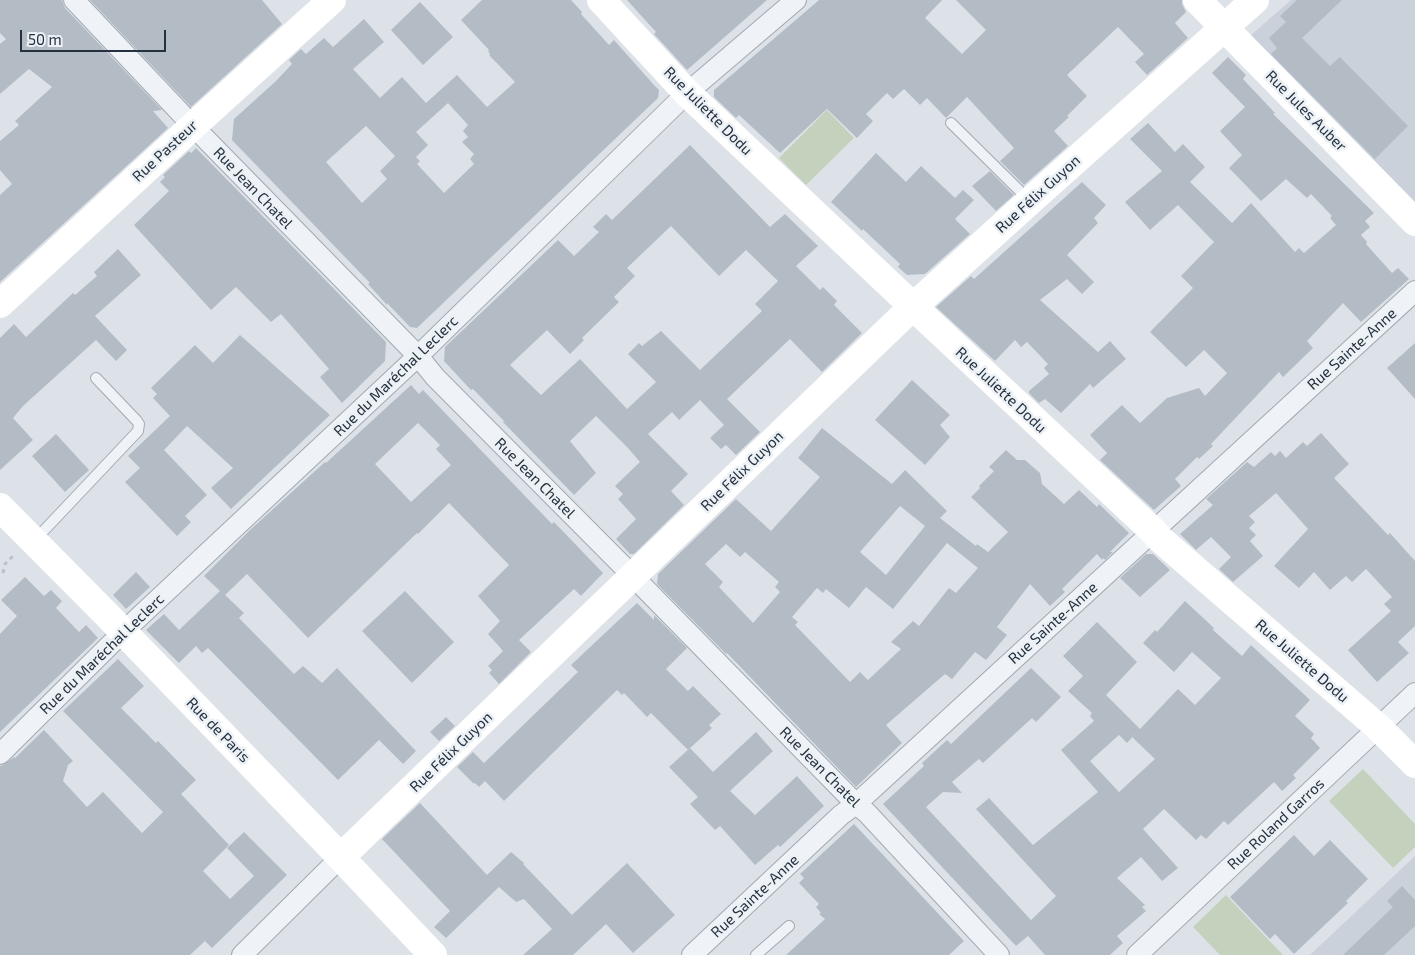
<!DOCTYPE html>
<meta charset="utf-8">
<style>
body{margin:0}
#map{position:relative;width:1415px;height:955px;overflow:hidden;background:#dde2e8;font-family:"Exo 2",sans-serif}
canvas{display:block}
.scale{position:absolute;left:20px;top:30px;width:146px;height:22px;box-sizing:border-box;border:2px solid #25313f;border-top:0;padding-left:6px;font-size:15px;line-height:18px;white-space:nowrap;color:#25313f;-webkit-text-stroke:4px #ecf1f5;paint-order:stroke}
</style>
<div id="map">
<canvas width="1415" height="955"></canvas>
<div class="scale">50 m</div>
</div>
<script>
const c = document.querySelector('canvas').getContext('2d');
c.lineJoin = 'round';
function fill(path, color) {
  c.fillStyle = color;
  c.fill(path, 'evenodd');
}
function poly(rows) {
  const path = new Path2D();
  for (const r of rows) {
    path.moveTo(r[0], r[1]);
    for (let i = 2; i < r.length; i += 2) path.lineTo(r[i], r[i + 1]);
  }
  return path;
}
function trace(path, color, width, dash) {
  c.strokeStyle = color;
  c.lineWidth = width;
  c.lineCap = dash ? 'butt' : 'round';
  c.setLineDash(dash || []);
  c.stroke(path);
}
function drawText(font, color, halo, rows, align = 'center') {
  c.font = font + ' "Exo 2",sans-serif';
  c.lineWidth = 5;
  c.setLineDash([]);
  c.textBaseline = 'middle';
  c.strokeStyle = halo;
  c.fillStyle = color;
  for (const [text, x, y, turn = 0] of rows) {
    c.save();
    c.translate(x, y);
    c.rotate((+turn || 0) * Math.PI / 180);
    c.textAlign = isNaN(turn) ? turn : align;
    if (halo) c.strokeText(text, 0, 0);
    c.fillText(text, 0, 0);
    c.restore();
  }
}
const built = poly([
 [1291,0,1415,0,1415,207,1250,36],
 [1415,856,1415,955,1310,955]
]);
const green = poly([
 [827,110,854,138,806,185,779,158],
 [1363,769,1415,824,1415,847,1393,868,1329,801],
 [1226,895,1283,955,1220,955,1193,927]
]);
const building = poly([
 [0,0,62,0,65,8,162,110,153,111,168,128,0,282,0,195,12,184,0,170,0,141,19,125,15,121,52,87,29,69,0,94,0,44,6,39,0,33],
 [90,0,262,0,282,24,191,107],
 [482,0,571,0,582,12,581,14,609,45,614,40,654,85,659,90,658,98,417,328,410,327,387,303,387,305,368,284,370,283,232,140,234,119,276,81,292,64,289,60,301,49,306,54,324,38,333,47,364,19,384,42,353,69,380,98,402,77,426,103,457,75,487,107,515,82,489,55,490,54,488,51,489,50,461,20],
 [448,103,468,125,463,131,468,137,462,142,474,154,470,159,474,164,444,193,417,164,420,161,416,157,428,145,416,132],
 [366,126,395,156,380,171,387,179,362,203,326,162],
 [627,0,767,0,687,70,654,34,656,32],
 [819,0,942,0,925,18,962,54,986,30,956,0,1182,0,1182,4,1186,12,1175,23,1188,38,1147,75,1135,62,1144,54,1118,27,1067,75,1087,96,1067,116,1069,117,1054,131,1068,146,1024,185,1000,161,1014,148,967,97,946,118,927,98,920,105,904,89,893,99,887,93,866,114,873,121,857,138,827,109,780,153,739,115,736,118,714,97,714,90],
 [1297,0,1342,0,1302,38,1330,66,1340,57,1408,126,1375,159,1271,54,1277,48,1269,38,1286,22,1280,16],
 [420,2,453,37,423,65,391,30],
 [1228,57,1246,75,1243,79,1275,113,1273,114,1374,213,1365,221,1370,227,1361,235,1367,242,1366,244,1392,273,1398,268,1409,279,1361,322,1343,303,1307,341,1313,348,1283,377,1279,372,1211,444,1213,446,1199,459,1197,457,1175,479,1181,486,1154,510,1100,460,1107,453,1090,435,1122,405,1140,423,1167,398,1199,388,1205,396,1227,373,1204,350,1186,367,1150,332,1193,288,1181,276,1214,242,1178,205,1150,230,1125,202,1162,171,1130,139,1148,123,1175,152,1183,144,1205,167,1190,182,1232,223,1251,203,1295,252,1299,248,1304,253,1336,225,1330,218,1332,216,1311,194,1307,198,1286,179,1261,201,1229,168,1242,155,1220,131,1245,107,1212,73],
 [690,145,770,227,785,214,818,246,796,266,820,290,823,287,837,301,834,305,862,333,822,372,790,339,727,399,760,432,736,455,726,445,721,449,710,438,724,425,700,400,679,420,672,412,648,434,688,474,671,491,684,505,634,554,630,554,616,539,636,519,618,499,623,494,615,486,640,462,628,448,596,416,570,441,596,473,574,495,503,422,504,421,473,389,471,390,444,361,445,347,558,240,574,256,599,232,593,227,606,214,612,220],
 [671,226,719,276,746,250,778,281,755,304,762,311,700,370,661,331,642,346,639,343,628,354,656,382,627,409,580,359,541,395,510,365,547,330,570,354,584,340,582,338,619,302,614,297,635,276,627,268],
 [196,148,386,342,385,361,342,403,320,377,329,369,281,314,271,322,236,287,211,310,134,225,169,191,160,182,165,177,163,175,189,151,191,153],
 [876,153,906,182,921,166,955,198,963,190,974,200,955,219,970,234,925,274,907,275,898,267,900,264,863,229,862,231,831,202],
 [990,171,1014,195,996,211,972,186],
 [1082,182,1106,205,1094,218,1098,223,1067,255,1094,282,1082,294,1067,279,1040,300,1098,352,1110,341,1126,359,1093,388,1090,384,1061,413,1045,399,1039,403,1029,393,1029,391,1049,374,1044,368,1048,364,1027,342,1021,347,1015,340,995,361,936,307,971,276,974,279],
 [118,249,141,275,95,316,127,350,116,361,96,340,23,406,13,418,33,440,0,470,0,338,14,324,26,337,73,293,75,295,97,276,94,272],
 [240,335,330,415,231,509,211,488,233,468,187,426,164,450,207,495,185,516,191,522,177,536,125,482,140,468,128,456,170,416,153,398,157,394,151,388,195,345,213,363],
 [1415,343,1415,399,1387,368],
 [912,380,950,415,940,425,950,437,925,465,875,420],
 [411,385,419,394,423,390,552,524,554,522,603,573,581,596,574,589,519,640,531,652,499,684,489,673,492,670,488,666,503,651,488,634,500,621,478,596,509,565,449,503,418,534,417,533,308,638,247,574,225,595,244,613,239,618,294,674,303,666,322,683,337,668,416,751,403,764,379,740,338,780,208,648,202,653,196,646,179,663,146,630,164,614,179,630,220,591,204,576,250,530,325,462,326,463],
 [418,423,440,445,436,449,451,465,411,502,375,464],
 [822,428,892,484,905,470,947,511,940,518,976,546,977,544,988,552,1008,532,971,497,980,488,979,486,994,471,989,467,1006,450,1017,460,1025,460,1040,473,1042,484,1064,504,1079,490,1097,507,1099,504,1129,533,1110,552,1113,552,1105,560,1103,558,1102,560,1097,554,1062,589,1065,592,1050,606,1030,584,997,627,1007,635,986,660,975,652,952,679,945,674,886,725,902,743,856,787,727,653,726,654,657,584,658,574,736,499,771,531,820,477,798,458],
 [900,506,925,526,886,575,860,552],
 [947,543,978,568,956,593,949,588,919,626,913,621,891,642,901,649,868,680,860,672,850,682,795,625,798,622,792,617,817,588,823,593,826,589,849,608,866,587,893,609],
 [726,544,740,557,745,552,779,582,775,587,780,592,753,623,719,587,723,582,705,564],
 [1321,433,1349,464,1334,478,1388,535,1390,533,1415,561,1415,626,1398,642,1409,653,1377,682,1348,650,1391,611,1384,604,1392,597,1366,569,1352,582,1346,576,1330,590,1314,572,1299,588,1274,566,1308,529,1276,493,1249,516,1255,522,1249,528,1256,535,1250,541,1263,556,1233,582,1219,569,1231,557,1211,537,1196,550,1180,534,1213,505,1206,499,1247,462,1254,467,1271,452,1275,456,1280,451,1286,458,1303,442,1307,446],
 [56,434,89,470,65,492,32,456],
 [1146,554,1153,554,1170,570,1140,597,1120,578],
 [136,572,150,587,126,609,113,595],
 [25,577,44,596,51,590,62,601,56,608,79,632,86,625,98,638,0,732,0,634,17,616,1,600],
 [405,591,454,642,412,683,362,631],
 [1185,601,1214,628,1213,630,1242,656,1251,645,1310,700,1295,716,1314,734,1311,738,1320,748,1293,775,1296,778,1282,791,1274,782,1228,825,1224,821,1206,839,1201,835,1196,840,1164,809,1143,829,1178,868,1162,881,1141,857,1117,878,1145,905,1142,907,1146,911,1117,936,1123,943,1110,955,1045,955,1028,936,1016,946,883,804,924,766,922,763,947,740,951,744,1031,668,1061,697,1036,722,1032,718,983,763,979,759,952,782,962,793,943,792,926,807,1031,920,1056,896,976,809,989,798,1033,845,1098,792,1061,750,1094,721,1090,716,1092,713,1068,691,1083,676,1063,656,1097,622,1137,662,1106,695,1140,729,1178,689,1195,705,1221,678,1192,652,1174,672,1143,643,1155,630,1157,632],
 [1137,732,1132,737,1155,759,1119,792,1090,761,1119,735,1127,743],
 [637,603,654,620,654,615,687,648,666,669,688,691,693,686,721,714,709,725,712,728,688,750,651,713,647,717,624,693,622,695,617,690,504,801,485,781,479,787,475,783,474,784,457,767,473,752,484,763,578,672,571,665],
 [118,659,144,686,121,708,156,743,158,741,196,780,181,794,229,845,203,871,230,899,254,876,227,848,244,832,287,875,212,948,205,941,190,955,0,955,0,766,3,765,14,757,15,758,44,730,73,761,68,765,63,781,87,807,103,792,142,833,163,812,63,711],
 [446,717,455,726,439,741,430,732],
 [756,732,773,751,730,791,755,815,797,776,824,806,780,847,778,845,755,865,720,826,715,830,690,804,698,797,669,767,690,748,713,772],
 [420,803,487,875,511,852,524,863,523,864,572,915,627,863,675,915,633,953,606,924,573,955,523,955,552,929,524,899,516,902,499,887,446,938,434,927,450,911,382,839],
 [854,824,964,941,949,955,786,955,825,919,819,914,821,913,816,907,819,904,799,883,804,878,800,874],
 [1294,835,1314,856,1330,840,1368,879,1346,901,1348,903,1294,954,1275,934,1270,939,1230,897],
 [1402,886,1415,900,1415,926,1384,955,1343,955,1393,907,1387,901]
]);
const path = poly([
 [3,573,5,564,15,554]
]);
const lane = poly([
 [951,123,1030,201],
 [34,541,138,431,139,424,137,421,96,378],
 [756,955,789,926]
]);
const street = poly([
 [74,0,193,126,418,356,435,377,621,564,856,804,867,813,999,955],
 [0,754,123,632,418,356,687,93,796,0],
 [242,955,341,857],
 [692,955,841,815,856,804,1415,291],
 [1137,955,1415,693]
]);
const secondary = poly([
 [601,0,687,93,921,314,1153,531,1160,539,1378,727,1415,764],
 [1197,0,1415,222],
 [0,304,193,126,332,0],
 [0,507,109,617,328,844,433,955],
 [341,857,904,315,1030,201,1255,0]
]);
const streetNames = [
 ["Rue Juliette Dodu",708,111,45],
 ["Rue Jules Auber",1306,111,45],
 ["Rue Pasteur",165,151,-43],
 ["Rue Jean Chatel",253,188,46],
 ["Rue Félix Guyon",1038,194,-42],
 ["Rue Sainte-Anne",1352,349,-42],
 ["Rue du Maréchal Leclerc",396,376,-44],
 ["Rue Juliette Dodu",1001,390,43],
 ["Rue Félix Guyon",742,471,-44],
 ["Rue Jean Chatel",535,478,45],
 ["Rue Sainte-Anne",1053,623,-42],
 ["Rue du Maréchal Leclerc",102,654,-44],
 ["Rue Juliette Dodu",1302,661,41],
 ["Rue de Paris",218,730,46],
 ["Rue Félix Guyon",451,752,-44],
 ["Rue Jean Chatel",820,767,45],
 ["Rue Roland Garros",1276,824,-43],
 ["Rue Sainte-Anne",755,896,-43]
];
fill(built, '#cad1da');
fill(green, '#c4d2bd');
fill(building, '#b3bcc5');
trace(lane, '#a2a9b2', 12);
trace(street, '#a2a9b2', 22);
trace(path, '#bac0c6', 3, [4, 4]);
trace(lane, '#eff2f6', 10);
trace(street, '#eff2f6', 20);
trace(secondary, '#fff', 28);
drawText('15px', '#25313f', '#ecf1f5', streetNames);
</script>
